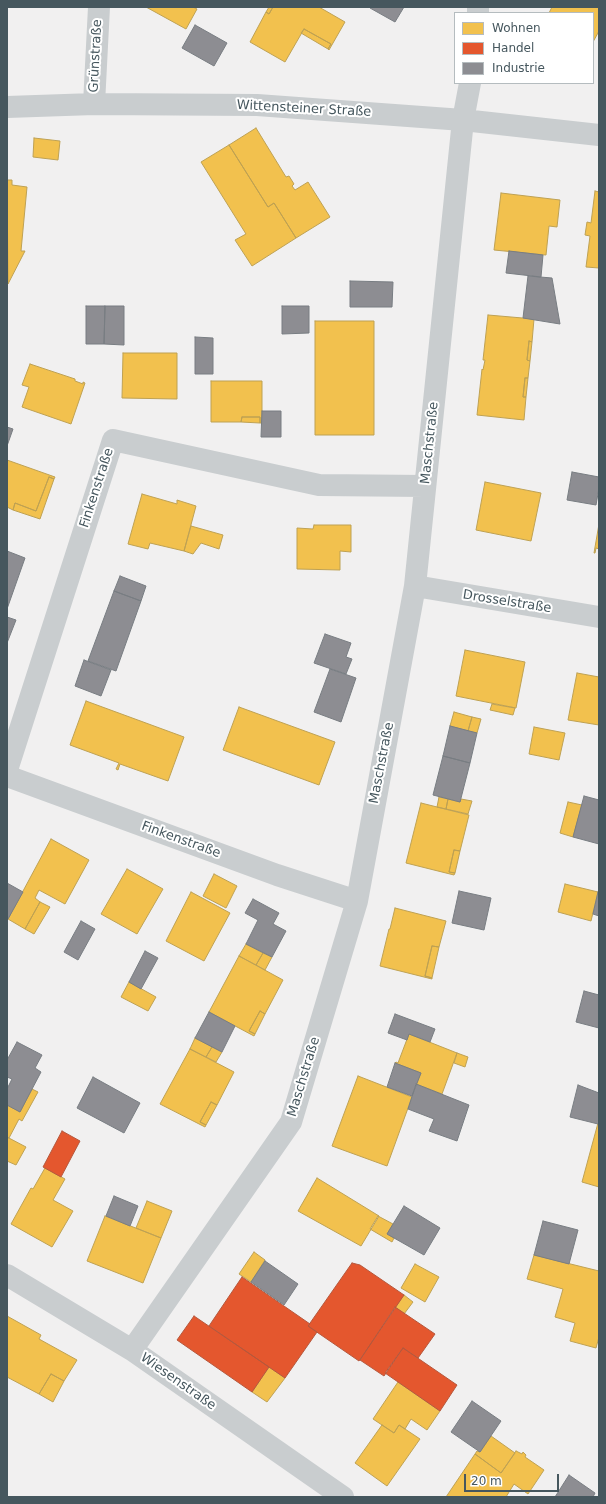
<!DOCTYPE html>
<meta charset="utf-8">
<style>
body{margin:0}
#map{position:relative;width:606px;height:1504px;overflow:hidden;background:#f1f0f0;font-family:"DejaVu Sans",sans-serif}
canvas{display:block}
.frame{position:absolute;inset:0;border:8px solid #46575e;pointer-events:none}
.legend{position:absolute;left:454px;top:12px;width:140px;height:72px;box-sizing:border-box;background:#fff;border:1px solid #b5bcbf;margin:0;padding:5px 7px;list-style:none;font-size:12px;color:#46575e}
.legend li{display:flex;align-items:center;gap:8px;height:20px}
.legend b{width:20px;border:1px solid #b5bcbf}
.scale{position:absolute;left:464px;top:1474px;width:95px;height:18px;box-sizing:border-box;border:2px solid #46575e;border-top:0;padding-left:5px;font-size:12px;line-height:14px;white-space:nowrap;color:#46575e;-webkit-text-stroke:3px #fff;paint-order:stroke}
</style>
<div id="map">
<canvas width="606" height="1504"></canvas>
<div class="frame"></div>
<ul class="legend">
<li><b style="height:11px;background:#f2c14e"></b>Wohnen</li>
<li><b style="height:11px;background:#e4572e"></b>Handel</li>
<li><b style="height:11px;background:#8d8d92"></b>Industrie</li>
</ul>
<div class="scale">20 m</div>
</div>
<script>
const c = document.querySelector('canvas').getContext('2d');
c.lineJoin = 'round';
function fill(path, color) {
  c.fillStyle = color;
  c.fill(path, 'evenodd');
}
function poly(rows) {
  const path = new Path2D();
  for (const r of rows) {
    path.moveTo(r[0], r[1]);
    for (let i = 2; i < r.length; i += 2) path.lineTo(r[i], r[i + 1]);
  }
  return path;
}
function trace(path, color, width, dash) {
  c.strokeStyle = color;
  c.lineWidth = width;
  c.lineCap = dash ? 'butt' : 'round';
  c.setLineDash(dash || []);
  c.stroke(path);
}
function drawText(font, color, halo, rows, align = 'center') {
  c.font = font + ' "DejaVu Sans",sans-serif';
  c.lineWidth = 4;
  c.setLineDash([]);
  c.textBaseline = 'middle';
  c.strokeStyle = halo;
  c.fillStyle = color;
  for (const [text, x, y, turn = 0] of rows) {
    c.save();
    c.translate(x, y);
    c.rotate((+turn || 0) * Math.PI / 180);
    c.textAlign = isNaN(turn) ? turn : align;
    if (halo) c.strokeText(text, 0, 0);
    c.fillText(text, 0, 0);
    c.restore();
  }
}
const homes = poly([
 [146,7,193,7,197,9,186,29,146,7],
 [269,7,273,7,269,14,266,12,269,7],
 [273,7,319,7,345,22,329,50,328,49,331,44,304,29,285,62,250,42,266,12,269,14,273,7],
 [552,7,599,7,599,31,593,42,593,13,549,13,552,7],
 [304,29,331,44,328,49,301,33,304,29],
 [256,128,286,177,289,176,294,184,292,186,295,190,308,182,330,217,296,238,274,203,268,207,229,145,256,128],
 [34,138,60,141,58,160,33,157,34,138],
 [229,145,268,207,274,203,296,238,252,266,235,240,246,234,201,162,229,145],
 [7,180,12,180,12,185,27,187,21,251,25,251,8,284,7,180],
 [595,191,599,192,599,268,586,267,590,236,585,235,587,222,591,223,595,191],
 [501,193,560,200,557,227,549,226,546,255,494,250,501,193],
 [488,315,534,319,532,342,529,341,527,360,530,361,528,378,525,378,523,397,526,397,524,420,477,415,482,369,483,370,485,360,483,360,488,315],
 [315,321,374,321,374,435,315,435,315,321],
 [529,341,532,342,530,361,527,360,529,341],
 [123,353,177,353,177,399,122,398,123,353],
 [30,364,75,379,75,381,83,384,83,382,85,383,71,424,22,407,29,387,22,385,30,364],
 [525,378,528,378,526,397,523,397,525,378],
 [211,381,262,381,262,423,260,423,260,417,242,417,241,422,211,422,211,381],
 [242,417,260,417,260,423,241,422,242,417],
 [7,460,55,477,54,479,49,477,36,511,15,503,13,510,7,507,7,460],
 [49,477,54,479,40,519,13,510,15,503,36,511,49,477],
 [485,482,541,493,531,541,476,530,485,482],
 [142,494,177,504,177,500,196,506,184,551,150,543,148,549,128,544,142,494],
 [599,524,599,549,596,548,595,553,594,553,599,524],
 [314,525,351,525,351,552,340,551,340,570,297,569,297,528,313,529,314,525],
 [191,526,223,535,219,549,201,543,193,554,184,551,191,526],
 [465,650,525,662,516,708,456,696,465,650],
 [577,673,599,677,599,725,568,720,577,673],
 [86,701,184,737,168,781,120,764,118,770,116,769,119,763,70,745,86,701],
 [492,704,515,708,513,715,490,710,492,704],
 [239,707,335,742,319,785,223,750,239,707],
 [454,712,472,717,468,731,450,726,454,712],
 [472,717,481,719,477,733,468,731,472,717],
 [534,727,565,733,559,760,529,754,534,727],
 [439,797,448,799,446,809,437,807,439,797],
 [448,799,460,802,461,799,472,801,468,814,446,809,448,799],
 [568,802,582,805,573,837,560,833,568,802],
 [421,803,469,815,460,851,454,850,449,872,455,873,454,875,406,863,421,803],
 [51,839,89,860,65,904,39,890,35,898,40,902,25,929,8,919,51,839],
 [454,850,460,851,455,873,449,872,454,850],
 [127,869,163,889,137,934,101,914,127,869],
 [214,874,237,886,226,908,203,896,214,874],
 [565,884,598,892,591,921,558,912,565,884],
 [191,892,230,913,204,961,166,941,191,892],
 [40,902,50,907,34,934,25,929,40,902],
 [395,908,446,921,439,947,432,946,425,976,432,978,432,979,380,966,389,929,390,929,395,908],
 [246,944,263,953,256,965,239,956,246,944],
 [432,946,439,947,432,978,425,976,432,946],
 [263,953,272,957,265,970,256,965,263,953],
 [239,956,283,980,265,1014,260,1011,249,1031,255,1034,254,1036,209,1012,239,956],
 [129,982,156,997,148,1011,121,997,129,982],
 [260,1011,265,1014,255,1034,249,1031,260,1011],
 [409,1034,457,1053,442,1094,416,1084,421,1073,395,1063,396,1062,398,1063,409,1034],
 [195,1038,212,1047,206,1057,190,1049,195,1038],
 [212,1047,222,1052,216,1062,206,1057,212,1047],
 [190,1049,234,1072,217,1105,211,1102,200,1122,206,1125,205,1127,160,1104,190,1049],
 [457,1053,468,1057,465,1067,454,1063,457,1053],
 [358,1076,412,1097,387,1166,332,1146,358,1076],
 [32,1089,38,1092,22,1121,19,1119,9,1138,7,1137,7,1105,20,1112,32,1089],
 [211,1102,217,1105,206,1125,200,1122,211,1102],
 [598,1123,599,1123,599,1187,582,1182,598,1123],
 [7,1137,26,1147,16,1165,7,1161,7,1137],
 [45,1168,65,1179,53,1200,73,1211,52,1247,11,1224,31,1188,33,1189,45,1168],
 [317,1178,379,1216,361,1246,298,1211,317,1178],
 [147,1201,172,1211,161,1238,136,1228,147,1201],
 [105,1216,161,1238,143,1283,87,1261,105,1216],
 [378,1216,393,1224,387,1234,394,1238,392,1242,370,1229,378,1216],
 [254,1252,265,1260,251,1282,239,1274,254,1252],
 [534,1255,599,1271,599,1337,596,1348,570,1341,575,1323,555,1317,563,1289,527,1279,534,1255],
 [415,1264,439,1277,425,1302,401,1288,415,1264],
 [404,1295,413,1302,404,1314,395,1307,404,1295],
 [7,1316,41,1335,39,1339,77,1360,64,1381,51,1374,39,1394,7,1377,7,1316],
 [269,1367,285,1378,267,1402,252,1392,269,1367],
 [51,1374,64,1381,53,1402,39,1394,51,1374],
 [398,1382,440,1411,427,1430,411,1419,405,1429,399,1425,394,1433,373,1419,398,1382],
 [382,1425,394,1433,399,1425,420,1439,387,1486,355,1463,382,1425],
 [491,1436,515,1453,501,1473,475,1454,477,1451,480,1452,491,1436],
 [516,1451,522,1454,523,1452,526,1455,525,1457,544,1470,528,1494,514,1484,506,1497,446,1497,475,1454,501,1473,516,1451]
]);
const shops = poly([
 [62,1131,80,1141,61,1177,43,1167,62,1131],
 [352,1263,360,1265,404,1295,359,1361,308,1326,352,1263],
 [242,1277,310,1324,308,1326,317,1332,285,1378,209,1326,242,1277],
 [395,1307,435,1334,418,1358,403,1348,384,1376,360,1360,395,1307],
 [194,1316,269,1367,252,1392,177,1340,194,1316],
 [403,1348,457,1385,440,1411,385,1373,403,1348]
]);
const industry = poly([
 [370,7,404,7,395,22,370,8,370,7],
 [195,25,227,43,214,66,182,48,195,25],
 [509,251,543,255,541,277,506,273,509,251],
 [528,276,552,278,560,324,523,318,528,276],
 [350,281,393,282,392,307,350,307,350,281],
 [86,306,105,306,104,344,86,344,86,306],
 [105,306,124,306,124,345,104,344,105,306],
 [282,306,309,306,309,333,282,334,282,306],
 [195,337,213,338,213,374,195,374,195,337],
 [262,411,281,411,281,437,261,437,262,411],
 [7,427,13,429,7,446,7,427],
 [572,472,599,477,599,488,596,505,567,500,572,472],
 [7,551,25,558,7,609,7,551],
 [120,576,146,586,141,601,114,591,120,576],
 [114,591,141,601,116,671,88,661,114,591],
 [7,617,16,620,7,643,7,617],
 [325,634,351,643,346,657,352,659,346,674,314,663,325,634],
 [84,660,111,670,101,696,75,686,84,660],
 [330,669,356,678,341,722,314,712,330,669],
 [450,726,477,733,470,763,443,756,450,726],
 [443,756,470,763,460,802,433,795,443,756],
 [584,796,599,800,599,844,573,837,584,796],
 [7,883,23,892,8,919,7,919,7,883],
 [459,891,491,898,484,930,452,923,459,891],
 [598,892,599,892,599,916,593,914,598,892],
 [253,899,279,913,273,924,286,931,272,957,246,944,258,920,245,913,253,899],
 [81,921,95,929,78,960,64,952,81,921],
 [145,951,158,958,141,989,129,982,145,951],
 [584,991,599,995,599,1028,576,1022,584,991],
 [209,1012,235,1026,222,1052,195,1038,209,1012],
 [395,1014,435,1029,430,1042,409,1034,407,1040,388,1033,395,1014],
 [17,1042,42,1055,35,1068,41,1072,20,1112,7,1105,7,1089,12,1079,7,1077,7,1060,17,1042],
 [395,1063,421,1073,412,1096,387,1087,395,1063],
 [93,1077,140,1103,124,1133,77,1108,93,1077],
 [416,1084,469,1105,457,1141,429,1131,434,1119,408,1109,416,1084],
 [578,1085,599,1093,599,1123,598,1124,570,1117,578,1085],
 [114,1196,138,1206,130,1226,106,1216,114,1196],
 [404,1206,440,1228,424,1255,387,1234,404,1206],
 [543,1221,578,1230,569,1264,534,1255,543,1221],
 [265,1261,298,1284,284,1305,251,1282,265,1261],
 [472,1401,501,1421,480,1452,451,1432,472,1401],
 [569,1475,595,1493,593,1497,555,1497,569,1475]
]);
const minor = poly([
 [478,13,478,7],
 [94,104,99,7],
 [7,107,94,104,257,105,463,120,599,135],
 [415,586,599,617],
 [7,770,113,440,319,485,425,486],
 [7,776,277,875,357,901],
 [7,1275,132,1350,343,1497],
 [132,1350,291,1122,357,901,415,586,463,120,470,83]
]);
const streetNames = [
 ["Grünstraße",96,56,-87],
 ["Wittensteiner Straße",304,109,3],
 ["Maschstraße",430,443,-84],
 ["Finkenstraße",97,488,-72],
 ["Drosselstraße",507,602,9],
 ["Maschstraße",382,763,-79],
 ["Finkenstraße",181,840,20],
 ["Maschstraße",304,1077,-73],
 ["Wiesenstraße",178,1382,35]
];
fill(homes, '#f2c14e');
trace(homes, '#bea153', 1);
fill(shops, '#e4572e');
trace(shops, '#b5573c', 1);
fill(industry, '#8d8d92');
trace(industry, '#787d82', 1);
trace(minor, '#c9cdcf', 22);
drawText('13px', '#46575e', '#fff', streetNames);
</script>
